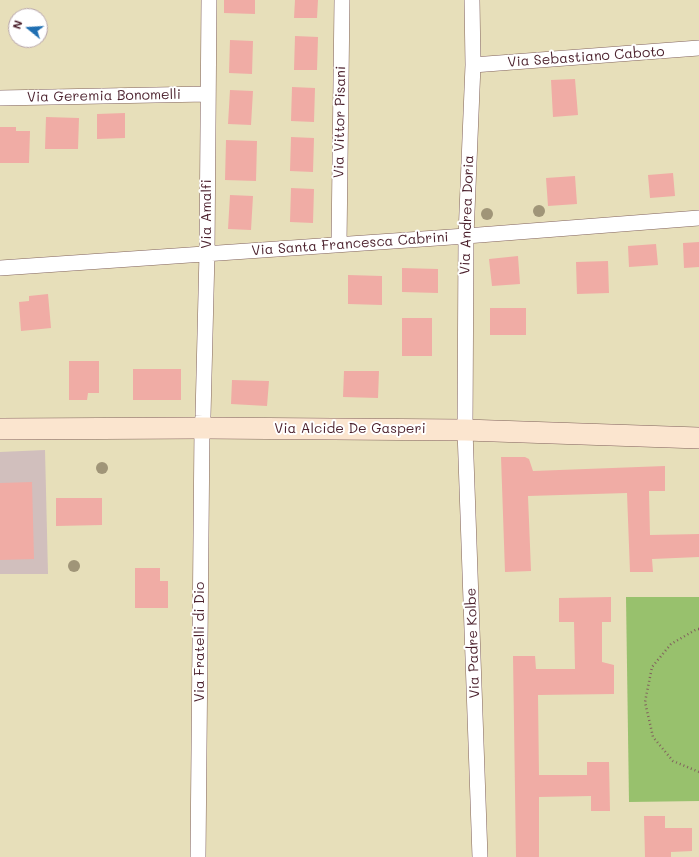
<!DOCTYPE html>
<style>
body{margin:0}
#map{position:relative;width:699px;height:857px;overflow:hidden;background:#e7dfba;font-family:Mali,sans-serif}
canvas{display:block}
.north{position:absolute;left:8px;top:8px;width:40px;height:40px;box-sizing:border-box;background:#fff;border:1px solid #b7a5aa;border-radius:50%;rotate:288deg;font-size:11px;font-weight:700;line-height:16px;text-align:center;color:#4a1f2b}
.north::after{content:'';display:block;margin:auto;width:14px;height:18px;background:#1f6fb2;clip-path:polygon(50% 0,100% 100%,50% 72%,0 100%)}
</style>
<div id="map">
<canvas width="699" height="857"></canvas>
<div class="north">N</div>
</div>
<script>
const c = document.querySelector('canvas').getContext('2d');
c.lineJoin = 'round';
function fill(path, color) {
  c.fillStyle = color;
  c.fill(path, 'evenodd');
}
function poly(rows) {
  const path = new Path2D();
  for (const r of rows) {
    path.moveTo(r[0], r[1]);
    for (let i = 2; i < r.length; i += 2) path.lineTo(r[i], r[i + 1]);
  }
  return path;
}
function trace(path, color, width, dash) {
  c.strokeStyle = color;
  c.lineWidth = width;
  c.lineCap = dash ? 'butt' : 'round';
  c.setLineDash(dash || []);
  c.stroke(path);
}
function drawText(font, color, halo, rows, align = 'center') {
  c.font = font + ' Mali,sans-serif';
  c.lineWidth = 4;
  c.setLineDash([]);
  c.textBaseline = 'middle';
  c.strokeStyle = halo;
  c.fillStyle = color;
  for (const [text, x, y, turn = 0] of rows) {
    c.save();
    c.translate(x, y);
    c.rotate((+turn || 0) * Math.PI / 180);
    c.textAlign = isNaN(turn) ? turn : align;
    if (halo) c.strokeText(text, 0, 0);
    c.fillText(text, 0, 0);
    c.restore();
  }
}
const industrial = poly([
 [45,450,48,574,0,574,0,452]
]);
const green = poly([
 [626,597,699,597,699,801,629,802]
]);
const building = poly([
 [224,0,255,0,255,14,224,13],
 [295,0,318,0,317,18,294,18],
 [295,36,318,37,317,70,294,70],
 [230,40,253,41,252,74,229,73],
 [575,79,578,115,553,117,551,80],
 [292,87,315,88,314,122,291,121],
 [230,90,253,91,251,125,228,124],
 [125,113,125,138,97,139,97,114],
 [46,117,79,118,78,149,45,149],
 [0,127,16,127,16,131,30,131,29,163,0,163],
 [291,137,314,138,313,172,290,171],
 [226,140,257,141,256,181,225,180],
 [673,173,675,196,650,198,648,175],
 [575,176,577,204,548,206,546,178],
 [291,188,314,189,313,223,290,222],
 [230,195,253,196,251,230,228,229],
 [699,242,699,267,684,268,683,243],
 [656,244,658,265,629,267,628,246],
 [518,256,520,284,492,286,489,259],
 [608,261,609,293,577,294,576,262],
 [402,268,438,269,438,293,402,292],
 [348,275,382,276,382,305,348,304],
 [48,294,51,328,21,331,19,302,29,301,29,296],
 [490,308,526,308,526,335,490,335],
 [402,318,432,318,432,356,402,356],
 [69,361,99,361,99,393,88,393,87,400,69,400],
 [133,369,181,369,181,400,133,400],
 [344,371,379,371,378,398,343,397],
 [232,380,269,381,267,406,231,404],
 [501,457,525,457,529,459,533,471,665,466,665,491,649,491,650,535,699,534,699,557,652,559,653,572,630,572,627,493,528,496,531,571,505,572],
 [32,482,34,559,0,560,0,483],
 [56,498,102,498,102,525,56,526],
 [135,568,160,568,160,581,168,581,168,608,135,608],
 [611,597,611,622,602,622,602,662,614,665,614,694,538,695,539,775,587,775,587,762,609,762,610,811,591,811,591,796,539,797,539,857,516,857,513,656,535,656,536,669,575,669,574,622,559,622,559,598],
 [644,816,665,816,665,828,692,828,692,851,671,852,671,857,645,857]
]);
const path = poly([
 [699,629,697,629,671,644,652,667,645,702,653,737,673,761,699,772]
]);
const street = poly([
 [472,0,473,65,466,236,465,430,480,857],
 [473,65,699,48],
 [0,98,207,94],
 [339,244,342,0],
 [0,268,466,236,699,218],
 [198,857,202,428,203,416,207,253,209,0]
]);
const secondary = poly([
 [0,429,202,428,465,430,699,438]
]);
const trees = [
 [539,211],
 [487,214],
 [102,468],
 [74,566]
];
const streetNames = [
 ["Via Sebastiano Caboto",586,57,-4],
 ["Via Geremia Bonomelli",104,96,-1],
 ["Via Vittor Pisani",340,122,-89],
 ["Via Amalfi",207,214,-90],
 ["Via Andrea Doria",467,215,-88],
 ["Via Santa Francesca Cabrini",350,244,-4],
 ["Via Alcide De Gasperi",350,429],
 ["Via Fratelli di Dio",200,642,-90],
 ["Via Padre Kolbe",473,643,-92]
];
fill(industrial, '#d1bfbd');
fill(green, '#98c16d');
fill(building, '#f0aca5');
trace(street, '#81625d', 16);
trace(secondary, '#81625d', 22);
trace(path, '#81625d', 2.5, [1, 3]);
trace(street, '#fff', 15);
trace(secondary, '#fbe5cf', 21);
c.fillStyle = '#a09578';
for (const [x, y] of trees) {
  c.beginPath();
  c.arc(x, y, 6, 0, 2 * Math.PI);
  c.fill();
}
drawText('14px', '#4a1f2b', '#fff', streetNames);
</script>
